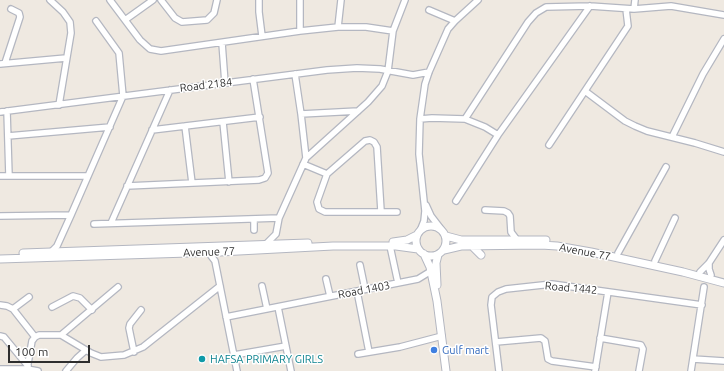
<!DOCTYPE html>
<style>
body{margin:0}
#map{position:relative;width:724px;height:371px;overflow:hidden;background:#efe9e1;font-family:Ubuntu,sans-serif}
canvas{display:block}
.scale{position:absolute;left:8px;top:345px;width:82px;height:18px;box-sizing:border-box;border:2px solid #2e2e2e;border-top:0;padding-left:5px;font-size:12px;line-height:14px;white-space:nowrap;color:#2e2e2e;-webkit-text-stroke:3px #fff;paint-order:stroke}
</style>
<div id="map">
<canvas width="724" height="371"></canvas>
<div class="scale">100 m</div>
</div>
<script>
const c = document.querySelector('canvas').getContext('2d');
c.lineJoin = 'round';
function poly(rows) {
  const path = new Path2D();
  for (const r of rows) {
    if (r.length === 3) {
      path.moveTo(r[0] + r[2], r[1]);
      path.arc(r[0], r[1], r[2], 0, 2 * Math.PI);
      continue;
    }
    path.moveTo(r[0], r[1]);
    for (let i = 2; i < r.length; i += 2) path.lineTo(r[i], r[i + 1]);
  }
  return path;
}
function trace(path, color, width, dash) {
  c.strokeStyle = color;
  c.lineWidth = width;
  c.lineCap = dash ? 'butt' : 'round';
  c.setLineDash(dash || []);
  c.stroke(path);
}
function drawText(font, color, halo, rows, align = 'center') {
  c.font = font + ' Ubuntu,sans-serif';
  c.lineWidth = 3;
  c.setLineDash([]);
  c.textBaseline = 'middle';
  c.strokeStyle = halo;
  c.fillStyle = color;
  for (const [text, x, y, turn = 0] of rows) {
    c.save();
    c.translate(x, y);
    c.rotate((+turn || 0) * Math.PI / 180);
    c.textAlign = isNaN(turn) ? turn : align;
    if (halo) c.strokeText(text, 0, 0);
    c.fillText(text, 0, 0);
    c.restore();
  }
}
const minor = poly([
 [50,0,63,12,70,22,71,33,59,105],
 [110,0,140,40,150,49,161,51,300,31,338,27,366,27,393,31],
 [161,0,175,18,182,22,207,20,214,13,217,0],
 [259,0,259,12,262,36],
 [300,0,300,31],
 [634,9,635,0],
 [429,10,455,21],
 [125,20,153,0],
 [338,27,341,0],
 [222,43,225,83],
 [5,63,20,17,19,13,11,9],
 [0,64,66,58],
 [295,74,301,114,306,158],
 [585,91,625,121,635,126,647,131,695,143,724,152],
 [7,111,9,176],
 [0,112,327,70,357,68,380,69,413,75,429,72],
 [301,114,358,111],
 [420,119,432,118,465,119,485,127,498,135],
 [465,119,528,22,536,13,546,7,590,6,634,9,671,6,724,15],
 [223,122,229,182],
 [185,126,192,183],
 [152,130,260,117],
 [8,136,110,127],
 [672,137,703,74,724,39],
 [549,145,628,26,626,9],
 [303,164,327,174,365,141,370,140,374,142,377,147,381,211],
 [327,174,317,202,319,209,325,212,397,212],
 [0,176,88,176],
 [127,186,259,180,265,178,268,173,253,79],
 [456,201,498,135,590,6],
 [426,205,431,216,441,229],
 [485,210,504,211,508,213,510,216,511,232,517,240],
 [0,216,71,215],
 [254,219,254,230],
 [111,223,170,90],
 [94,224,279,218],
 [420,231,424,221,425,211,419,154,420,119,425,84,429,72,448,29,455,21,478,0],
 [266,244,276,234,279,218,306,158,368,102,382,86,388,71,393,31,405,0],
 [390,246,398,283],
 [51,252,57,246,71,215,123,96,119,53,96,21],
 [208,252,215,261,237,371],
 [618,253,666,167],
 [655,261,675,218],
 [709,263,709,269,711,275],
 [360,265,365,289],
 [700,272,709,263,724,240],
 [326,279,330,296],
 [262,286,267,309],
 [357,291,369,352],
 [0,305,7,306,13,309,35,337],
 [52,307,73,296,80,298,92,310],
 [278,307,291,371],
 [13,309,29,297],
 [226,317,418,279,431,271],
 [61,335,118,287],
 [0,336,4,337,28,366],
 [600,338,641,345,643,349,639,371],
 [496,342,541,338,545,341,548,359,552,361,596,367],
 [134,352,129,328,130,324,141,310],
 [358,354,400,347,442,336],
 [234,355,286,346],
 [693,359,724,361],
 [0,369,27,369,38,371],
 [27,369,32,341,35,337,39,335,61,335,91,353,101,357,124,355,143,347,220,286],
 [66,371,77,358,86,350],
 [499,371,491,305,492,297,498,292,506,289,552,284,702,305],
 [595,371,608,292],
 [691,371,704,287]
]);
const tertiary = poly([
 [431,241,15],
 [446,236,461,240,546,240],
 [393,242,407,240,417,235],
 [472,246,481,255],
 [444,250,461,246,541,245,557,246,591,252,683,272,724,283],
 [23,253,308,243],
 [424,254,430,267,437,301,446,371],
 [0,259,220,252,333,246,396,246,418,249],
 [437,285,436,263,438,255]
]);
const markers = [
 [434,350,4,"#3f7fe0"],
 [202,359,4,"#0f9aa8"]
];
const streetNames = [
 ["Road 2184",206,85,-7],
 ["Avenue 77",209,252,-2],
 ["Avenue 77",585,252,11],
 ["Road 1442",571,288,5],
 ["Road 1403",364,290,-11]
];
const shopNames = [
 ["Gulf mart",442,350]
];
const cultureNames = [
 ["HAFSA PRIMARY GIRLS",210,359]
];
trace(minor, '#b4b7c1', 8);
trace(tertiary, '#b4b7c1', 9);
trace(minor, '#fff', 5.5);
trace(tertiary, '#fff', 7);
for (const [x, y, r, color] of markers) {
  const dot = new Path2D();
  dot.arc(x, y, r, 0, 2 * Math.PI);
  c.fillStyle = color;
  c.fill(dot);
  trace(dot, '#fff', 1.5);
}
drawText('11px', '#2e2e2e', '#fff', streetNames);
drawText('11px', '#366cbe', '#fff', shopNames, 'left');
drawText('11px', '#0d838f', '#fff', cultureNames, 'left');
</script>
